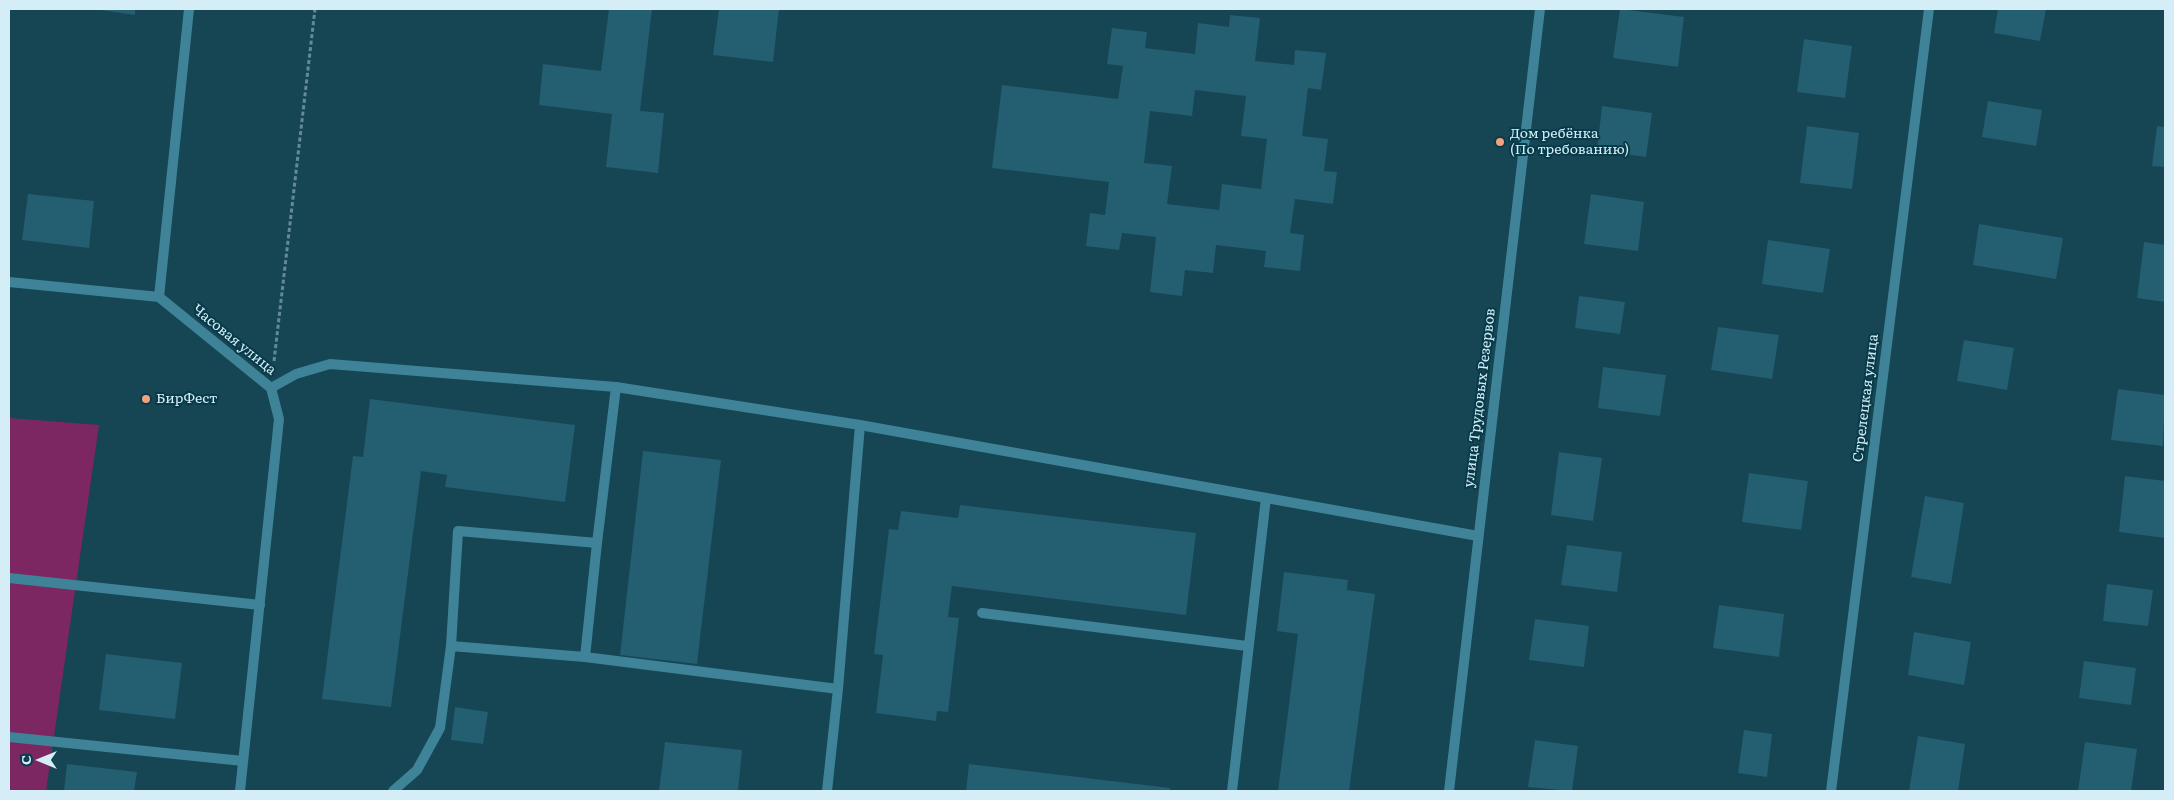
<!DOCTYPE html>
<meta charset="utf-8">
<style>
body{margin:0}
#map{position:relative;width:2174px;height:800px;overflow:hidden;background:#164554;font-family:Literata,serif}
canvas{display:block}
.frame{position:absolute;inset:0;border:10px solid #d5edf6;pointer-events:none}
.north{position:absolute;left:15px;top:735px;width:50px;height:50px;-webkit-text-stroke:4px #073b49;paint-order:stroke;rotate:270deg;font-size:14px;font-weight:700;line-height:20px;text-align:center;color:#d5edf6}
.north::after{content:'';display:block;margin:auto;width:18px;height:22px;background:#d5edf6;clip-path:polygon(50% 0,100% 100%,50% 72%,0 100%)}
</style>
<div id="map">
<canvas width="2174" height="800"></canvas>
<div class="frame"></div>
<div class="north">С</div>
</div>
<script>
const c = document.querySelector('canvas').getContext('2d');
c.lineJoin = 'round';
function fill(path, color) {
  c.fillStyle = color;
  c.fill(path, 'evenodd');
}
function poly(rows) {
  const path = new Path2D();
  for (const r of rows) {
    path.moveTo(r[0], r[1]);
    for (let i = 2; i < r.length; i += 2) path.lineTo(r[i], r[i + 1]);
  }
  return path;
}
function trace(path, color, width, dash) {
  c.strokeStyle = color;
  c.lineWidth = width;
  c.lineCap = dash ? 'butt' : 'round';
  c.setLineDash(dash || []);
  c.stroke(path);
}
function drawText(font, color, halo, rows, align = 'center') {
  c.font = font + ' Literata,serif';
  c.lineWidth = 4;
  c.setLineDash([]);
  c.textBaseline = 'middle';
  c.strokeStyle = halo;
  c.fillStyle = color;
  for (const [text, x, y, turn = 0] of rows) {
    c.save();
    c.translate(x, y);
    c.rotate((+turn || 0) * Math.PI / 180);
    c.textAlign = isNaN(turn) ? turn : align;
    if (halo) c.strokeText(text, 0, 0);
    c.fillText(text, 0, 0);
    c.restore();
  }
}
const green = poly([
 [9,418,99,425,46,791,9,791]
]);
const building = poly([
 [94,9,135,9,135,15],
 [609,9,652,9,640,111,664,113,658,173,606,167,612,114,539,105,543,64,601,71],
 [719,9,779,9,773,62,713,55],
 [1620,9,1684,17,1678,67,1613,58],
 [1998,9,2046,9,2040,41,1994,33],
 [1230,15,1260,18,1255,61,1294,65,1295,50,1326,53,1321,90,1308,88,1302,136,1328,139,1324,171,1337,172,1333,204,1295,199,1290,233,1304,235,1300,271,1264,267,1266,251,1216,245,1213,273,1185,270,1182,296,1150,292,1156,237,1122,233,1119,250,1086,246,1090,213,1105,215,1109,182,992,168,1002,85,1118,99,1123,66,1107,64,1112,28,1147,32,1145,48,1195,54,1198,23,1229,27],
 [1195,90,1246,96,1241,136,1267,139,1261,189,1222,184,1219,210,1167,204,1172,166,1144,163,1150,111,1192,116],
 [1804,39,1852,46,1845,98,1797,92],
 [1988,101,2042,110,2036,146,1982,137],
 [1602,106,1652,113,1646,157,1597,150],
 [1807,126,1859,133,1852,189,1800,183],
 [2157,126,2165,127,2165,167,2152,166],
 [28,194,94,201,89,248,22,240],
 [1591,194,1644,202,1638,251,1584,244],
 [1979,224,2063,238,2056,279,1973,265],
 [1768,240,1830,249,1823,293,1762,284],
 [2144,242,2165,245,2165,302,2137,298],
 [1579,296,1625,302,1620,334,1575,328],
 [1718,327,1779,335,1772,379,1711,370],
 [1964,340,2014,348,2007,390,1957,381],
 [1603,367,1666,375,1660,416,1598,408],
 [2118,389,2165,395,2163,446,2111,440],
 [370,399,575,425,565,502,445,487,447,475,421,471,391,707,322,699,353,456,363,457],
 [643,451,721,460,697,664,620,655],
 [1559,452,1602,458,1593,521,1551,515],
 [1749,473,1808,481,1801,530,1742,522],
 [2125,476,2165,481,2165,538,2119,532],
 [1925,496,1964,503,1951,584,1911,577],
 [960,505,1196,533,1186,615,952,586,948,617,959,618,948,712,937,711,936,721,876,713,883,655,874,654,889,529,898,530,901,511,958,518],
 [1567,545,1622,552,1617,592,1561,585],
 [1284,572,1348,580,1347,590,1375,594,1349,791,1278,791,1298,634,1277,631],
 [2107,584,2153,590,2148,626,2103,621],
 [1719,605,1784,614,1779,657,1713,648],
 [1535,619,1589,626,1584,667,1529,660],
 [1914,632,1971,642,1964,685,1908,675],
 [106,654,182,663,175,719,99,710],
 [2084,661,2136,668,2131,705,2079,698],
 [455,707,488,712,483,744,451,740],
 [1744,730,1772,734,1767,777,1738,773],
 [1918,736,1965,744,1958,791,1909,791],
 [1535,740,1578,746,1572,791,1528,787],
 [665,742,742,750,738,791,659,791],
 [2085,742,2137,749,2131,791,2078,791],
 [67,764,137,772,134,791,64,791],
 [969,764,1170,788,1170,791,966,791]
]);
const path = poly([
 [274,361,315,9]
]);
const service = poly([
 [597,543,616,387],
 [9,578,260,605],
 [982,613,1247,646],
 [451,646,458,531,597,543,585,657],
 [9,737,243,761],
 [393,791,417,770,440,728,451,646,585,657,838,689],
 [827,791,838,689,860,425],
 [1232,791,1266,498]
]);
const minor = poly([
 [189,9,159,297,271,388,279,419,240,791],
 [9,282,159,297],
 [271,388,296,374,330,364,616,387,860,425,1478,536],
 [1449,791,1540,9],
 [1831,791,1929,9]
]);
const markers = [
 [1500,142,5,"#f2a080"],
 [146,399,5,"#f2a080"]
];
const poiNames = [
 ["Дом ребёнка",1510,134],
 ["(По требованию)",1510,150],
 ["БирФест",156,399]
];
const streetNames = [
 ["Часовая улица",234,340,39],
 ["улица Трудовых Резервов",1480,398,-83],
 ["Стрелецкая улица",1866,398,-83]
];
fill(green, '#7c2762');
fill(building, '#235e71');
trace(path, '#658a97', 3, [4, 2.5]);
trace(service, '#3f8399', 10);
trace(minor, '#3f8399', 10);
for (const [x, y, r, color] of markers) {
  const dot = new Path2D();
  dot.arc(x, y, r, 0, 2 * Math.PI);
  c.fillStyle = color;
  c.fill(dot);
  trace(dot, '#073b49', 2);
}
drawText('14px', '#d5edf6', '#073b49', poiNames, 'left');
drawText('14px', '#d5edf6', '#073b49', streetNames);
</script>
